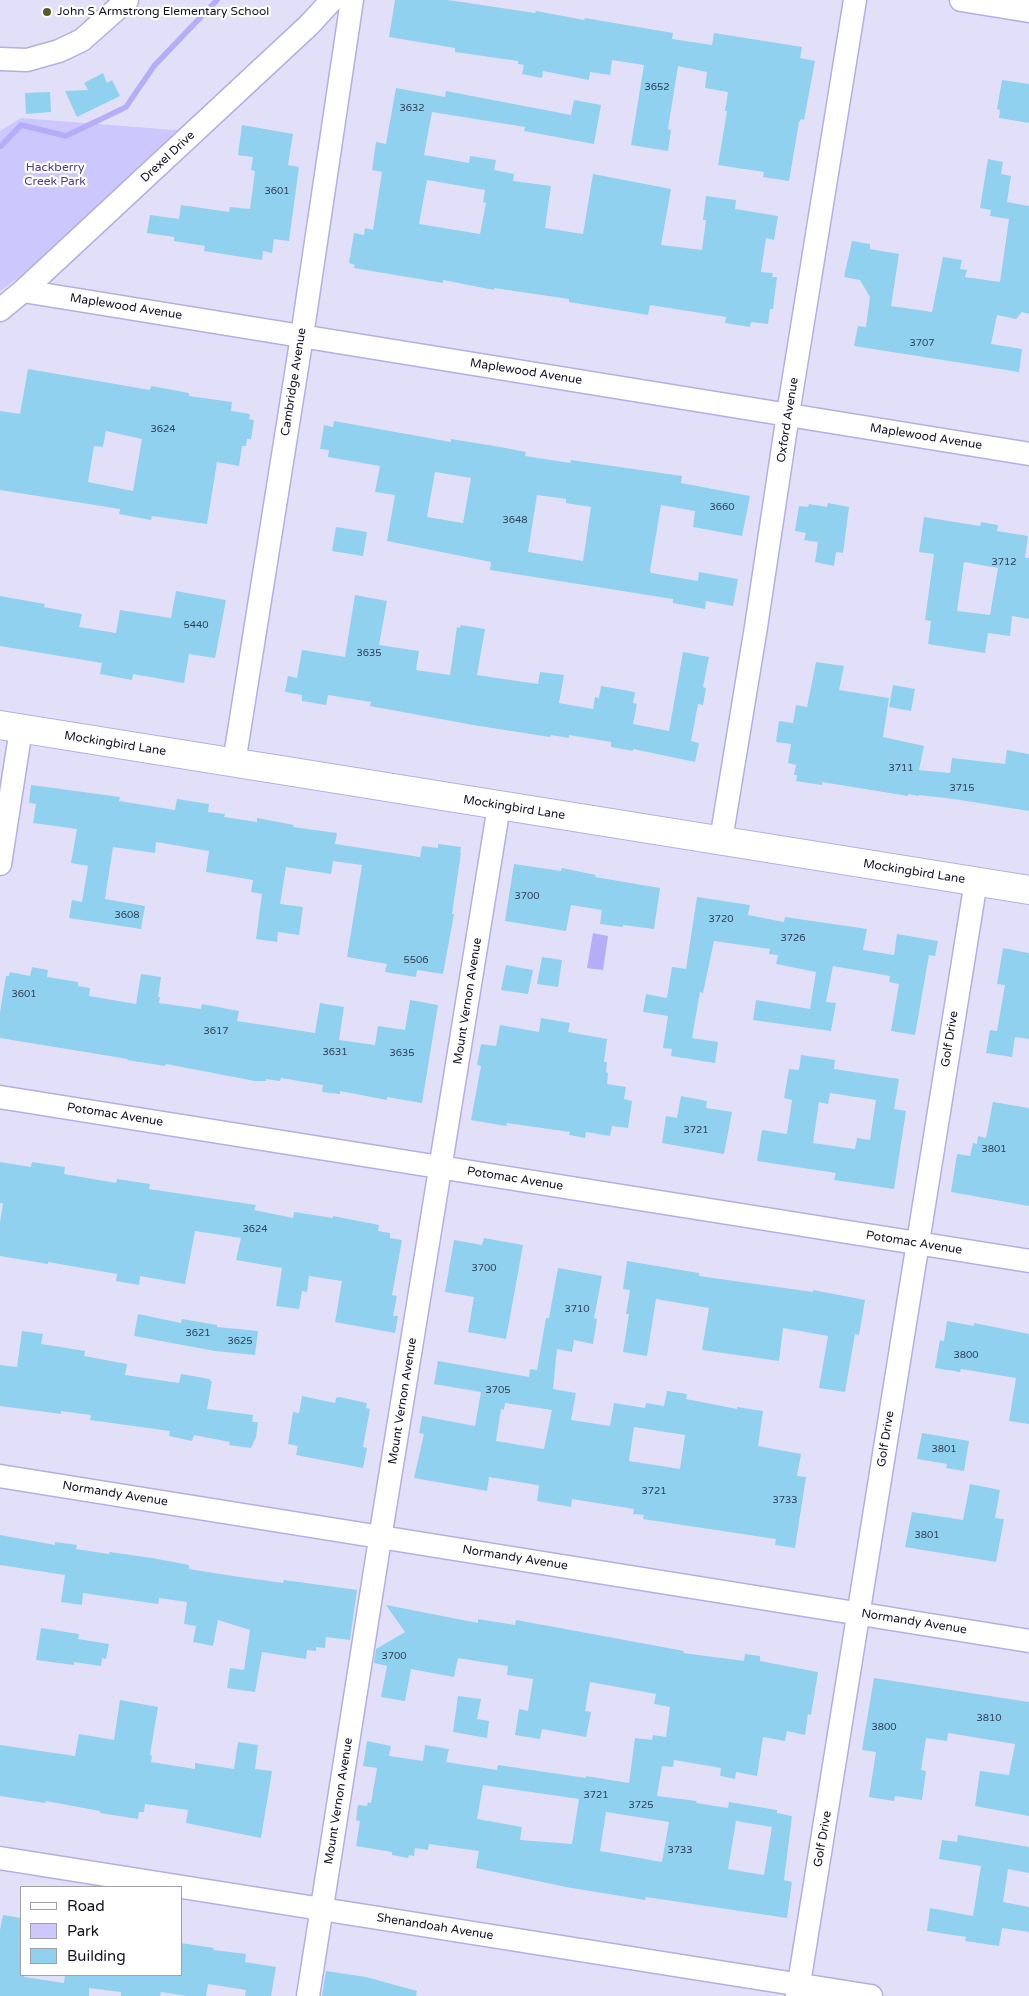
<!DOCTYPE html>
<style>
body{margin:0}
#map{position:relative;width:1029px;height:1996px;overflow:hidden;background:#e2e0f8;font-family:"Varela Round",sans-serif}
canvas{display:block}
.legend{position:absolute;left:20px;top:1886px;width:162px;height:90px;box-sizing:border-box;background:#fff;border:1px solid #a19fa7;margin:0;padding:6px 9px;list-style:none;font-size:15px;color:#131024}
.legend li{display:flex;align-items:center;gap:10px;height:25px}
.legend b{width:25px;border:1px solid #a19fa7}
</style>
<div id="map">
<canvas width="1029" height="1996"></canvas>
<ul class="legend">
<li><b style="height:6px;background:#fff"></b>Road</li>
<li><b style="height:14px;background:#ccc8fe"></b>Park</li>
<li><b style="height:14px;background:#90d1ef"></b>Building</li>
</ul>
</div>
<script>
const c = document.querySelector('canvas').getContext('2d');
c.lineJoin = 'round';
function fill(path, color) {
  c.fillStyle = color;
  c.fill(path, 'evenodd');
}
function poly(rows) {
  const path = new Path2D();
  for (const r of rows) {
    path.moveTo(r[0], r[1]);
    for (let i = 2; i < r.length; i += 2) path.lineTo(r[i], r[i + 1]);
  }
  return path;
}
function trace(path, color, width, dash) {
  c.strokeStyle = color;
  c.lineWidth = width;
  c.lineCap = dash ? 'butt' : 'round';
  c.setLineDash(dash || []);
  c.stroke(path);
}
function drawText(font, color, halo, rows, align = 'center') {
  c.font = font + ' "Varela Round",sans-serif';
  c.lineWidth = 4.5;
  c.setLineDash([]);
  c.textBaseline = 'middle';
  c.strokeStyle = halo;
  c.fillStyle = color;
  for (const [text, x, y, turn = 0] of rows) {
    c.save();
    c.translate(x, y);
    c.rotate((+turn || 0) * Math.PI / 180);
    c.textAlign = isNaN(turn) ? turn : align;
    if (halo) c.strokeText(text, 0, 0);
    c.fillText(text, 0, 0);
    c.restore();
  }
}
const green = poly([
 [21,118,187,131,24,274,0,291,0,131]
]);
const water = poly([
 [593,933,608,936,603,970,587,968]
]);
const stream = poly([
 [1,146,21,125,66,136,126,107,154,66,217,0]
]);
const building = poly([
 [395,0,448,0,535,13,536,11,584,20,585,18,673,33,672,39,712,45,714,33,802,47,800,58,815,61,804,120,801,119,799,122,789,181,763,177,764,172,718,165,727,111,725,111,728,92,705,88,707,72,678,66,668,129,671,130,668,151,631,145,644,65,612,60,610,75,590,72,589,80,543,71,542,78,522,74,524,65,518,64,518,61,455,52,455,48,389,37],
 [103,73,107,83,112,80,120,96,77,117,65,91,88,90,84,83],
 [1002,80,1029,84,1029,123,999,118,1000,110,997,109],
 [396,88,445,97,446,91,571,115,574,100,601,105,594,144,524,131,525,127,432,112,424,155,469,163,470,156,496,160,494,170,514,174,513,181,551,186,545,228,583,234,593,174,671,189,661,245,702,250,706,220,703,220,706,196,736,200,735,209,778,216,774,240,766,238,761,272,773,273,772,277,777,277,773,309,770,309,768,324,751,322,750,327,725,323,726,317,650,305,648,315,569,302,569,299,494,288,494,290,443,280,443,283,354,268,355,265,349,263,354,233,364,235,365,228,373,230,382,172,372,170,376,142,386,144],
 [427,180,485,190,483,202,486,203,480,234,419,224],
 [50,92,51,112,26,114,25,93],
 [242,125,293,134,288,165,299,167,289,241,274,239,272,253,263,251,262,260,204,251,205,246,174,241,174,237,147,233,150,215,179,219,181,205,229,212,230,207,250,209,255,171,251,170,253,157,238,155],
 [988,159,1003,162,1001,174,1011,176,1007,202,1029,206,1029,314,1022,312,1016,319,997,315,991,344,1022,349,1019,372,854,346,858,326,866,327,870,297,860,280,844,277,852,241,870,244,870,249,899,254,891,306,932,312,943,257,962,260,960,269,967,270,965,277,1000,282,1009,219,990,216,991,210,980,208],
 [28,369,150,390,151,386,189,393,189,396,232,402,231,411,250,414,249,419,254,420,251,439,247,439,246,446,242,446,239,466,217,462,207,524,152,516,151,520,119,514,120,509,0,490,0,411,20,414],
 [106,431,142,439,133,491,88,482,94,446,103,447],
 [334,421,451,442,451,439,500,447,526,452,525,456,570,463,571,460,682,476,681,483,750,496,742,536,693,527,695,511,661,505,650,571,651,573,698,581,699,572,738,579,733,606,706,601,705,609,673,603,673,599,490,570,491,562,387,541,395,495,375,492,380,466,328,457,329,450,320,449,324,425,333,427],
 [435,472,471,478,463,523,427,517],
 [537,495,566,499,566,503,591,507,583,561,528,552],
 [828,503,849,507,843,553,836,552,834,566,815,562,818,542,804,540,806,533,795,531,799,506,808,507,809,504,827,507],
 [924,517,980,526,981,522,998,525,997,531,1028,536,1025,558,1029,558,1029,619,1012,616,1010,636,988,633,985,653,928,644,931,621,925,620,934,554,919,552],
 [964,562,998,568,990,615,957,611],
 [336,527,367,532,363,556,332,551],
 [176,591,226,600,215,658,189,654,184,683,133,674,132,680,100,674,102,663,0,646,0,596,45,604,44,607,82,614,79,627,116,633,120,610,171,618],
 [355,595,387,601,379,645,419,651,416,670,450,675,457,627,460,628,461,625,485,629,477,675,538,684,540,672,564,675,559,703,593,709,595,697,599,698,601,686,635,692,633,703,637,704,633,724,669,731,683,652,709,657,703,687,706,688,703,705,698,704,691,741,699,743,695,762,633,749,633,751,611,747,611,742,569,735,569,738,551,735,550,737,473,725,370,706,371,702,328,695,326,705,302,701,302,695,285,692,288,676,297,678,302,650,345,657],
 [816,662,844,666,839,690,889,698,883,737,924,746,919,770,950,773,952,758,1005,764,1007,750,1029,754,1029,811,954,799,919,795,919,796,908,794,908,796,822,782,822,785,796,781,797,775,794,775,796,765,788,763,791,744,776,742,779,721,793,723,796,705,807,707],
 [893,685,915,689,911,711,889,707],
 [31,785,120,797,119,801,175,810,177,799,209,804,208,812,225,814,224,817,257,822,257,818,294,825,293,827,337,833,335,844,420,857,422,846,438,848,438,844,461,847,460,853,461,853,452,914,454,914,443,974,417,970,416,977,385,972,387,964,347,957,362,865,333,861,331,874,286,867,280,904,303,907,299,935,278,932,277,942,256,939,262,894,251,892,253,880,206,872,209,851,156,842,155,853,113,847,105,899,145,906,141,929,69,918,72,900,82,902,88,866,71,863,77,829,33,823,36,804,29,803],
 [514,864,561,871,562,868,596,875,595,877,660,888,654,929,623,925,623,927,600,924,602,910,571,905,566,931,505,921],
 [697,897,750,905,748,915,784,922,785,917,867,929,863,950,894,955,897,934,938,941,935,956,929,955,915,1035,891,1031,899,984,889,982,890,976,833,966,826,1002,836,1003,831,1031,753,1020,756,1000,810,1009,816,972,776,964,778,955,769,954,770,949,714,941,703,993,700,992,692,1038,718,1042,715,1063,671,1056,672,1049,663,1048,668,1016,643,1012,646,994,667,998,672,967,686,969],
 [1003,948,1029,953,1029,1039,1015,1037,1012,1057,986,1053,990,1030,997,1031,1005,985,997,984],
 [542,957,562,960,558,987,537,984],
 [506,965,533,970,528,994,501,990],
 [32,967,48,970,47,977,78,982,78,986,90,988,89,996,136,1004,141,974,161,977,158,997,160,997,159,1003,201,1009,202,1004,239,1011,237,1021,315,1033,320,1003,344,1007,339,1040,375,1045,378,1026,405,1030,410,1000,438,1005,422,1103,387,1097,387,1100,340,1091,340,1094,322,1092,323,1085,281,1078,280,1081,266,1079,266,1081,255,1081,166,1064,165,1066,127,1060,128,1059,0,1038,0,1012,6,976,9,976,10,972,30,976],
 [541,1018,570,1023,568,1032,607,1039,604,1062,607,1062,606,1072,608,1073,607,1084,626,1087,624,1099,632,1101,628,1128,612,1126,610,1136,586,1132,585,1138,569,1135,570,1132,507,1123,506,1126,471,1120,481,1066,477,1065,481,1044,496,1046,500,1025,539,1032],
 [801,1055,835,1060,834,1069,899,1079,894,1109,906,1111,894,1189,834,1180,836,1173,757,1161,762,1130,787,1134,792,1100,784,1098,789,1069,799,1070],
 [830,1093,876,1100,870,1140,857,1138,855,1149,813,1143,819,1102,828,1104],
 [681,1096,707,1101,706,1108,732,1112,724,1154,662,1143,666,1116,677,1118],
 [993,1102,1029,1108,1029,1206,951,1192,957,1154,970,1156,973,1143,977,1144,978,1136,986,1138],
 [0,1162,31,1167,32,1162,65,1167,64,1174,116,1183,117,1179,150,1184,149,1189,256,1205,254,1210,293,1218,294,1212,333,1218,333,1216,379,1225,378,1231,390,1233,390,1238,402,1240,392,1295,397,1296,393,1316,398,1316,395,1333,335,1322,342,1281,309,1276,307,1292,302,1291,299,1309,276,1306,282,1268,236,1260,241,1238,195,1231,185,1284,140,1276,139,1285,116,1281,117,1274,48,1262,48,1264,0,1256,0,1223,3,1203,0,1203],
 [484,1238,523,1245,506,1339,468,1332,474,1297,445,1292,454,1240,482,1245],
 [627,1261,699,1273,699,1276,813,1292,813,1290,865,1300,859,1335,855,1334,845,1392,819,1388,828,1336,783,1328,779,1361,702,1350,709,1308,656,1299,647,1356,623,1352,629,1314,626,1314,630,1290,623,1289],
 [558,1268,602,1276,594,1318,597,1319,593,1344,574,1340,572,1352,557,1349,553,1389,576,1393,571,1420,610,1426,614,1403,645,1408,646,1403,664,1406,667,1391,687,1394,686,1399,737,1409,737,1407,763,1411,758,1446,801,1454,797,1476,806,1477,795,1548,775,1545,776,1539,643,1519,644,1515,633,1514,634,1509,572,1499,571,1507,537,1501,539,1486,537,1485,489,1477,487,1491,414,1478,424,1434,419,1433,422,1416,475,1426,481,1392,434,1384,438,1361,529,1377,530,1369,537,1370,546,1318,549,1318],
 [505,1403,552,1410,544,1449,496,1441,501,1409,504,1410],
 [634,1427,685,1435,680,1469,629,1461],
 [138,1314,181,1323,182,1319,217,1325,217,1327,258,1331,255,1355,215,1351,134,1336],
 [947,1321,974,1326,974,1323,1029,1334,1029,1424,1009,1421,1016,1378,961,1369,960,1372,935,1368,940,1340,944,1341],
 [22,1331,43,1334,41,1344,85,1351,84,1356,127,1364,125,1375,179,1383,181,1374,210,1379,210,1381,212,1381,207,1409,253,1415,252,1422,258,1422,256,1437,251,1448,229,1445,230,1442,194,1435,192,1441,169,1436,170,1431,90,1420,91,1415,61,1411,61,1414,0,1406,0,1365,17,1367],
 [302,1396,335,1403,336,1398,339,1397,367,1403,366,1408,370,1409,363,1447,367,1448,363,1468,296,1455,298,1446,288,1444,293,1412,299,1413],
 [922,1433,969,1441,964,1471,946,1468,947,1464,917,1459],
 [970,1484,1000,1490,995,1518,1004,1519,996,1562,905,1547,912,1512,963,1520],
 [0,1535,55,1545,55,1542,77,1545,76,1549,109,1554,110,1552,152,1558,189,1565,189,1569,233,1576,283,1583,284,1580,357,1590,350,1640,326,1637,325,1648,316,1647,316,1651,307,1650,306,1659,262,1652,255,1692,227,1688,230,1668,244,1670,250,1630,218,1620,213,1646,193,1642,196,1626,184,1624,187,1602,159,1598,158,1604,83,1593,82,1605,61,1602,65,1575,0,1565],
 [386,1605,478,1623,478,1619,515,1625,516,1620,560,1628,684,1651,683,1653,737,1660,744,1661,745,1654,760,1656,760,1661,818,1672,811,1715,808,1714,805,1735,787,1731,785,1741,763,1737,757,1776,736,1772,735,1779,720,1776,721,1768,674,1760,673,1767,662,1766,657,1796,697,1801,696,1803,728,1808,729,1802,777,1810,777,1813,792,1816,784,1880,792,1882,787,1918,646,1897,645,1900,566,1887,476,1868,479,1851,429,1844,428,1850,415,1848,414,1856,409,1855,408,1858,392,1855,392,1852,356,1846,360,1821,356,1820,358,1805,367,1806,368,1802,371,1803,377,1768,363,1766,367,1741,391,1746,389,1756,423,1761,425,1745,449,1749,446,1762,497,1770,498,1765,586,1778,586,1776,629,1783,635,1738,652,1740,653,1735,666,1737,670,1707,654,1704,656,1694,590,1682,585,1711,591,1712,586,1737,542,1729,540,1739,515,1735,519,1709,528,1711,533,1679,507,1675,508,1666,458,1658,454,1677,411,1669,405,1701,381,1697,387,1666,374,1663,376,1649,405,1632],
 [483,1785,579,1799,572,1844,520,1840,522,1827,477,1819],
 [606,1812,669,1822,662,1862,600,1851],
 [736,1821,772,1827,764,1875,728,1869],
 [41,1628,79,1634,78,1639,109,1644,106,1659,102,1658,101,1666,74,1662,74,1665,36,1660],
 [874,1678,1029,1702,1029,1816,975,1806,980,1771,1009,1775,1015,1744,948,1733,947,1741,926,1738,921,1770,926,1771,922,1800,895,1796,894,1801,869,1797,876,1752,862,1750],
 [458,1696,481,1699,477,1719,489,1721,487,1738,453,1732],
 [120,1700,158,1707,150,1755,152,1756,151,1762,195,1769,195,1763,234,1769,238,1742,258,1745,255,1769,272,1771,261,1838,186,1823,188,1810,145,1804,144,1812,139,1812,138,1819,100,1813,100,1811,46,1801,45,1803,0,1796,0,1745,75,1756,79,1734,114,1740],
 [958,1835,1029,1847,1029,1873,1008,1869,1003,1902,1029,1907,1029,1932,1002,1928,999,1946,965,1941,966,1937,927,1931,930,1908,973,1916,981,1866,939,1859,942,1840,957,1842],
 [3,1915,21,1918,21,1975,25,1975,24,1977,64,1983,65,1975,181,1975,181,1943,214,1948,213,1950,246,1954,245,1962,276,1967,271,1996,245,1996,246,1990,208,1984,206,1996,187,1996,161,1992,160,1996,121,1996,121,1992,89,1988,89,1996,0,1996,0,1930],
 [326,1971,366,1977,417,1991,416,1996,322,1996]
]);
const minor = poly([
 [961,0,1029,11],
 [0,59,27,60,59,51,82,40,127,0],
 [23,291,1029,454],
 [0,310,23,291,309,25,332,0],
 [234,763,302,336,352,0],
 [721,840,756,627,788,414,855,0],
 [0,864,21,729],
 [0,1097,1029,1261],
 [0,1476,1029,1641],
 [0,1858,871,1996],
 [308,1996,383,1520,499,806],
 [797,1996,976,881]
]);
const secondary = poly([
 [0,725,1029,890]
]);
const markers = [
 [47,12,5,"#5a5a27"]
];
const numberNames = [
 ["3652",657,87],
 ["3632",412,108],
 ["3601",277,191],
 ["3707",922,343],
 ["3624",163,429],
 ["3660",722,507],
 ["3648",515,520],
 ["3712",1004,562],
 ["5440",196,625],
 ["3635",369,653],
 ["3711",901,768],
 ["3715",962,788],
 ["3700",527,896],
 ["3608",127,915],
 ["3720",721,919],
 ["3726",793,938],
 ["5506",416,960],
 ["3601",24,994],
 ["3617",216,1031],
 ["3631",335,1052],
 ["3635",402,1053],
 ["3721",696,1130],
 ["3801",994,1149],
 ["3624",255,1229],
 ["3700",484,1268],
 ["3710",577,1309],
 ["3621",198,1333],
 ["3625",240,1341],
 ["3800",966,1355],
 ["3705",498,1390],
 ["3801",944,1449],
 ["3721",654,1491],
 ["3733",785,1500],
 ["3801",927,1535],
 ["3700",394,1656],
 ["3810",989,1718],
 ["3800",884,1727],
 ["3721",596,1795],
 ["3725",641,1805],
 ["3733",680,1850]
];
const poiNames = [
 ["John S Armstrong Elementary School",57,12]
];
const streetNames = [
 ["Drexel Drive",168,157,-43],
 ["Maplewood Avenue",126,307,9],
 ["Maplewood Avenue",526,372,9],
 ["Cambridge Avenue",294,382,-81],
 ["Oxford Avenue",788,420,-81],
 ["Maplewood Avenue",926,437,9],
 ["Mockingbird Lane",115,744,9],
 ["Mockingbird Lane",514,808,9],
 ["Mockingbird Lane",914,872,9],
 ["Mount Vernon Avenue",468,1001,-81],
 ["Golf Drive",950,1039,-81],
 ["Potomac Avenue",115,1115,9],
 ["Potomac Avenue",515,1179,9],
 ["Potomac Avenue",914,1243,9],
 ["Mount Vernon Avenue",403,1401,-81],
 ["Golf Drive",886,1439,-81],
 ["Normandy Avenue",115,1494,9],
 ["Normandy Avenue",515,1558,9],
 ["Normandy Avenue",914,1622,9],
 ["Mount Vernon Avenue",339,1801,-81],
 ["Golf Drive",823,1839,-80],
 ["Shenandoah Avenue",435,1927,9]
];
const parkNames = [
 ["Hackberry",55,168],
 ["Creek Park",55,182]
];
fill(green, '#ccc8fe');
fill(water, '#b5adf7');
trace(stream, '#b5adf7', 5.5);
fill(building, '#90d1ef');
trace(minor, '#b3aee5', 25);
trace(secondary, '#b3aee5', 30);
trace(minor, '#fff', 22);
trace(secondary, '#fff', 28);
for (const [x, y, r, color] of markers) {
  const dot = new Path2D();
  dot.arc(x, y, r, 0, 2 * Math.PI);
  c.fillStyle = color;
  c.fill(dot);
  trace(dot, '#fff', 2);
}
drawText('10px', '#324057', null, numberNames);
drawText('12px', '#131024', '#fff', poiNames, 'left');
drawText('12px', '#131024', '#fff', streetNames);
drawText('12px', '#4f3e93', '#fff', parkNames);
</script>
